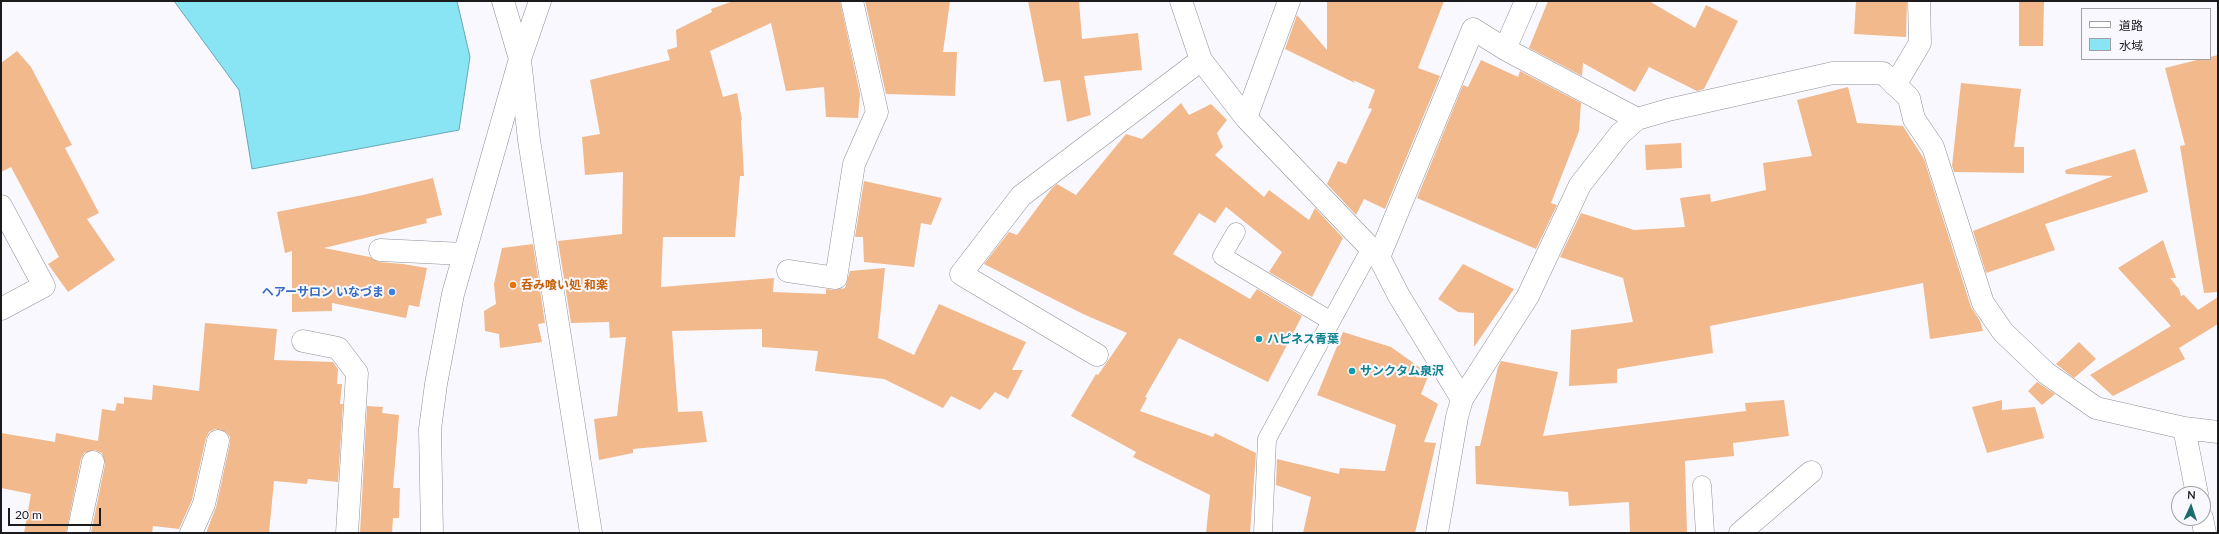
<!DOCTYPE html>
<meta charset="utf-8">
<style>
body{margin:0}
#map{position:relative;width:2219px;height:534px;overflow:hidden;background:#f9f8ff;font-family:Lato,"Noto Sans JP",sans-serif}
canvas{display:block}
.frame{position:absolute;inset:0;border:2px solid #1b1b1e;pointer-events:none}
.legend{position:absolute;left:2081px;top:8px;width:130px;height:52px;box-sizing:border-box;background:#f9f8ff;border:1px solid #a0a0a5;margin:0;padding:5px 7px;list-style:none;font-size:12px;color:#1b1b1e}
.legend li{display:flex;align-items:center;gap:8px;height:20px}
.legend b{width:20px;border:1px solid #a0a0a5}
.north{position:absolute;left:2171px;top:486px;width:40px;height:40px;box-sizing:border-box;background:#f9f8ff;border:1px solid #a0a0a5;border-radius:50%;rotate:3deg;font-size:11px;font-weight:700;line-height:16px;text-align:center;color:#1b1b1e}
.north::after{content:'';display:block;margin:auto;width:14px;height:18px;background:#1e6b6e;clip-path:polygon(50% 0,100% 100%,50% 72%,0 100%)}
.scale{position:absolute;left:8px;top:508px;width:93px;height:18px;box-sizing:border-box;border:2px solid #1b1b1e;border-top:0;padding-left:5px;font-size:12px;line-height:14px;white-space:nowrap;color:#1b1b1e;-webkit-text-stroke:3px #f9f8ff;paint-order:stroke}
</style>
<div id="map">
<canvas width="2219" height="534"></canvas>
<div class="frame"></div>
<ul class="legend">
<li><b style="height:5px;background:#fff"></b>道路</li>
<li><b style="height:11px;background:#89e4f3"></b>水域</li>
</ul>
<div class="north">N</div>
<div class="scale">20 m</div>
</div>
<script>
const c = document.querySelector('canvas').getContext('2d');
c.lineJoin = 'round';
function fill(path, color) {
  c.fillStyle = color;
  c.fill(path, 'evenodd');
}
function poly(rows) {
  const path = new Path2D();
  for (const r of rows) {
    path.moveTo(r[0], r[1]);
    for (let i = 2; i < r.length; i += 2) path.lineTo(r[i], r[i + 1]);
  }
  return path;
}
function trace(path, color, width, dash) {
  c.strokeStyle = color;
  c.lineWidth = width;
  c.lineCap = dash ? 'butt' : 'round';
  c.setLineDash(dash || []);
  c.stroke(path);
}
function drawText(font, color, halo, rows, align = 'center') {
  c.font = font + ' Lato,"Noto Sans JP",sans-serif';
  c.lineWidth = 4;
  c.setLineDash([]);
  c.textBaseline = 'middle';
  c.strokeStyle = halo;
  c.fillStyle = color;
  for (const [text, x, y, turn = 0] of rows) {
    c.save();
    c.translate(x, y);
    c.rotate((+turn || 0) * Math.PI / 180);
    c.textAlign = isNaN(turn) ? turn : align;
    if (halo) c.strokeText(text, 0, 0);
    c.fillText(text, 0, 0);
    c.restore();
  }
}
const water = poly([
 [174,1,457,1,470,57,459,130,252,169,239,90,174,1]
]);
const building = poly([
 [733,1,840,1,860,94,858,118,826,117,824,87,786,91,771,23,710,51,723,97,737,93,742,120,741,120,744,176,740,176,735,237,663,237,661,287,774,278,773,292,826,294,826,289,835,290,845,288,850,271,885,268,878,338,914,355,939,304,1026,342,1012,370,1023,370,1008,399,995,392,980,410,951,396,943,408,884,379,815,371,818,351,762,347,762,329,672,331,678,412,702,411,707,442,633,449,633,453,599,460,594,419,617,416,626,337,610,338,609,322,571,323,558,241,622,234,623,172,585,175,582,137,600,134,590,80,670,60,667,50,677,47,676,30,712,12,711,9],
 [865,1,950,1,943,52,957,52,955,96,886,94],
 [1028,1,1079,1,1082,39,1138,33,1142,70,1084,76,1091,115,1067,122,1060,80,1044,82],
 [1327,1,1444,1,1418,68,1440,76,1385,209,1364,199,1356,215,1327,184,1338,161,1346,164,1372,109,1368,108,1375,90,1353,80,1355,83,1285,49,1297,15,1327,50],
 [1548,1,1649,1,1695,28,1706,5,1738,21,1704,89,1697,91,1649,67,1635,92,1583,63,1582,76,1529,48],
 [1856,1,1907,1,1906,37,1854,34],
 [2019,1,2044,1,2043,46,2019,46],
 [17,51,31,67,72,145,65,148,99,213,87,219,115,260,68,292,48,264,59,257,11,167,1,172,1,63],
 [2218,55,2218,292,2204,293,2180,146,2185,145,2165,68,2201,59,2210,59,2210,57],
 [1481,60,1518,77,1520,71,1581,103,1579,131,1551,203,1557,205,1536,249,1417,198,1463,85,1468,87],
 [1961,83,2021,89,2014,147,2024,147,2024,173,1954,172,1952,166],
 [1848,87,1857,123,1903,126,1924,159,1971,307,1980,321,1983,331,1930,339,1923,283,1710,326,1713,353,1617,369,1617,383,1569,386,1571,330,1633,322,1623,278,1560,257,1581,213,1634,230,1685,227,1680,198,1710,194,1711,202,1766,190,1763,163,1812,156,1797,100],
 [1181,103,1189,115,1211,104,1227,120,1217,133,1223,147,1215,155,1264,197,1269,190,1309,220,1315,208,1343,238,1312,297,1269,272,1282,252,1226,207,1215,223,1199,213,1173,254,1250,299,1257,289,1302,316,1268,382,1179,338,1145,397,1147,398,1140,411,1213,437,1215,433,1256,453,1250,533,1206,533,1210,495,1133,457,1136,452,1071,416,1096,374,1098,375,1127,333,1083,314,984,264,1009,232,1017,235,1052,188,1057,184,1076,195,1126,134,1142,139],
 [1681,143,1682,168,1646,170,1645,145],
 [2135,149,2148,192,2045,224,2055,250,1986,273,1973,231,2113,176,2066,174,2065,170],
 [433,178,442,215,426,219,427,223,324,248,370,257,379,262,403,264,427,268,419,307,409,305,406,318,332,303,332,311,292,312,292,251,285,253,277,212,363,195],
 [864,181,942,198,931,225,921,223,914,267,864,262,863,237,855,237],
 [2163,240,2176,278,2170,278,2179,289,2181,296,2184,295,2198,310,2218,297,2218,324,2179,348,2185,359,2113,396,2090,375,2171,326,2118,268],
 [533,244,545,323,538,324,542,342,500,348,499,334,485,331,484,311,496,304,494,284,502,248],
 [1463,264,1514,289,1474,347,1474,313,1458,312,1438,299],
 [205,323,277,329,274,360,333,362,338,369,337,384,342,384,340,404,343,404,338,482,308,479,307,484,274,481,269,533,206,533,216,507,230,443,230,437,226,432,215,429,209,432,206,438,192,500,179,529,153,526,152,533,91,533,105,464,102,453,95,450,84,453,81,459,66,533,24,533,31,494,1,488,1,433,55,442,56,433,98,441,102,409,115,411,117,403,124,404,124,397,152,400,153,385,199,391],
 [1343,332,1391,347,1429,374,1421,394,1438,404,1424,442,1436,443,1415,533,1303,533,1311,497,1276,485,1277,459,1339,474,1340,468,1385,471,1396,425,1317,395],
 [2079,342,2096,359,2074,378,2056,364],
 [1501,361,1558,372,1543,436,1746,411,1745,403,1784,400,1789,436,1733,443,1734,456,1685,461,1687,533,1630,533,1629,502,1569,506,1568,492,1476,484,1475,446,1480,446,1498,367],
 [2037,382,2055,394,2042,405,2028,391],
 [2002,400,2002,410,2035,407,2044,438,1987,453,1972,407],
 [367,406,383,407,382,413,399,415,393,488,400,488,399,518,393,518,392,533,360,533]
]);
const service = poly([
 [1236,232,1222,256,1331,321],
 [1702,485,1705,533],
 [1263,533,1267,439,1371,248]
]);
const minor = poly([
 [1181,1,1201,60],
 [1526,1,1505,49,1637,119],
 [520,60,529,140,591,533],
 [1895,85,1920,43,1919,1],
 [1246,118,1289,1],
 [1,206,44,286,1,309],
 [380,250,464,254],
 [1379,257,1473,29,1505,49],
 [788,271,836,278,854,164,877,112,852,1],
 [303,341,338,348,357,373,347,533],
 [1097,355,961,274,1021,196,1201,60,1246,118,1379,257,1399,296,1462,399,1457,417,1437,533],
 [1462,399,1528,296,1580,185,1620,134,1637,119,1668,110,1833,73,1883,73,1909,98,1914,119,1933,147,1983,303,2003,332,2046,373,2096,408,2184,428,2218,432],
 [2184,428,2197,494],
 [2202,518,2205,533],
 [78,533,93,462],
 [191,533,204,504,218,441],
 [1740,533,1811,472]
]);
const tertiary = poly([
 [503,1,520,59],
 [432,533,430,429,436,384,453,294,520,59,540,1]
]);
const markers = [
 [513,285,4,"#e8710a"],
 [392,292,4,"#3f7fe0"],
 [1259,339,4,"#0f9aa8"],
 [1352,371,4,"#0f9aa8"]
];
const foodNames = [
 ["呑み喰い処 和楽",521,285]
];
const shopNames = [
 ["ヘアーサロン いなづま",384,292]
];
const cultureNames = [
 ["ハピネス青葉",1267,339],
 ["サンクタム泉沢",1360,371]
];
fill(water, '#89e4f3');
trace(water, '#68a8b3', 1);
fill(building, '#f2b98c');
trace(service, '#909097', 19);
trace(minor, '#909097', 23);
trace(tertiary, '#909097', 23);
trace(service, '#fff', 18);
trace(minor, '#fff', 22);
trace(tertiary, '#fff', 22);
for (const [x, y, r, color] of markers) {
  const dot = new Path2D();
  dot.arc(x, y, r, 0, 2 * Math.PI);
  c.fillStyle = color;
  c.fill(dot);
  trace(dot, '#f9f8ff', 1.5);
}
drawText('bold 12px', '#c56008', '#f9f8ff', foodNames, 'left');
drawText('bold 12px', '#366cbe', '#f9f8ff', shopNames, 'right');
drawText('bold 12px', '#0d838f', '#f9f8ff', cultureNames, 'left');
</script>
